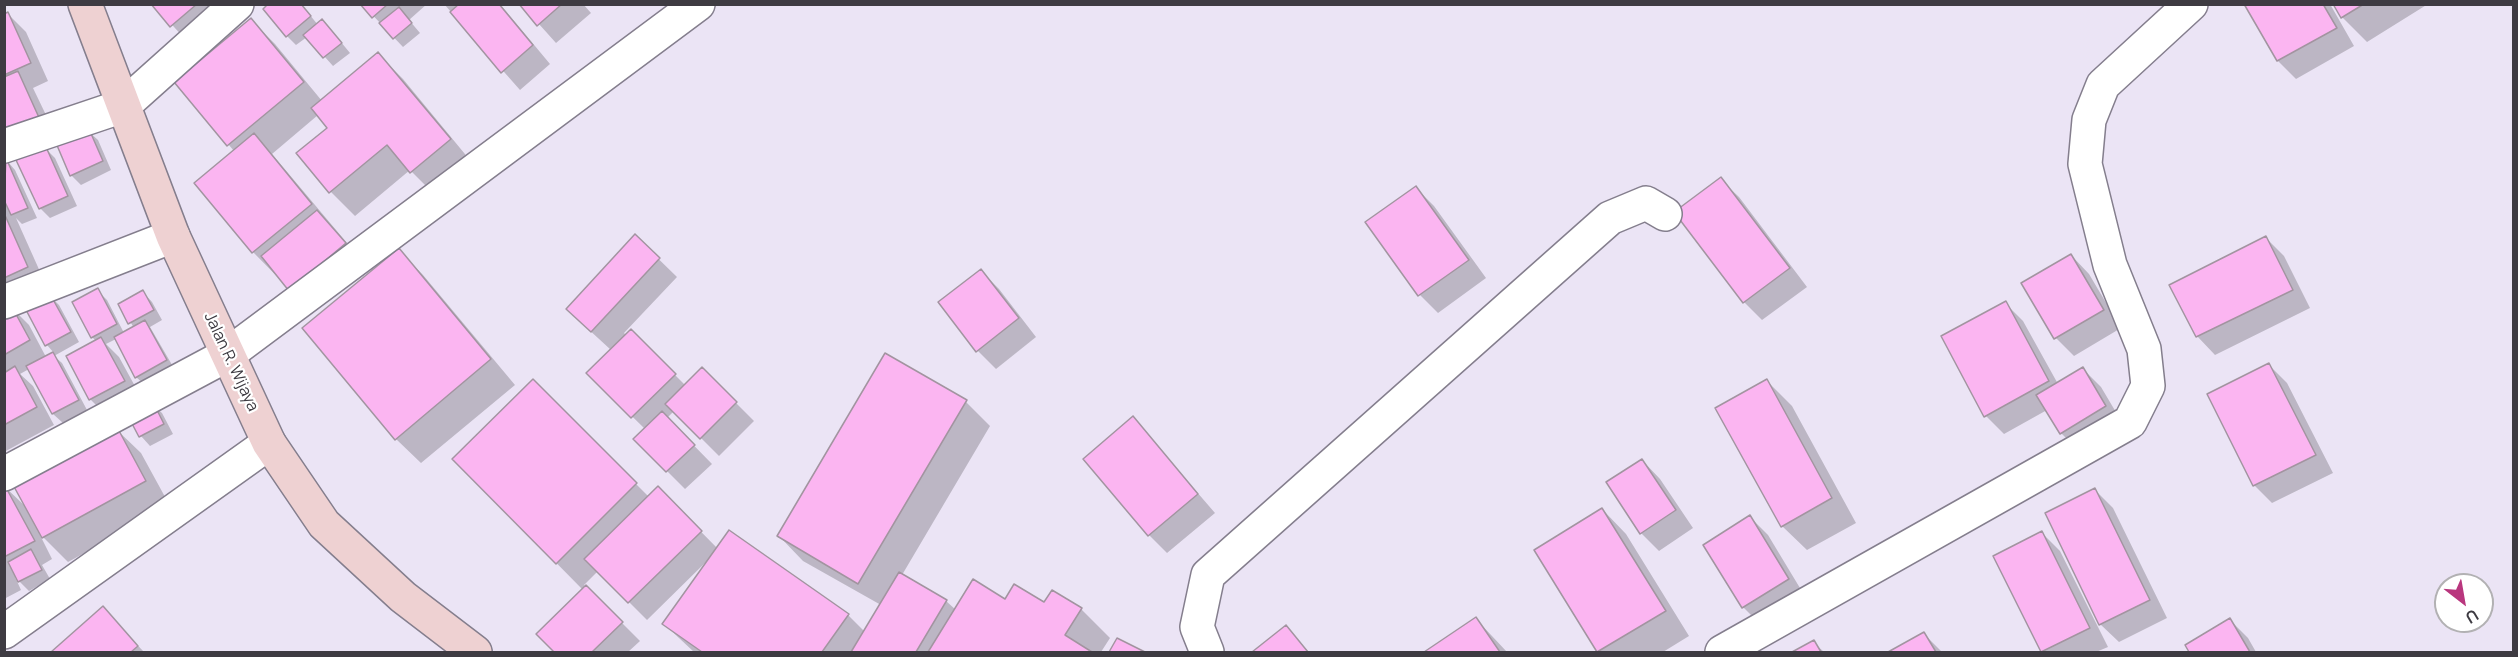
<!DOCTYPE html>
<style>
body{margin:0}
#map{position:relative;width:2518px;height:657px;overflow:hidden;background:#ebe4f5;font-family:Manrope,sans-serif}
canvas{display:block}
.frame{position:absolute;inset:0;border:6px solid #3e3b42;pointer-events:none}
.north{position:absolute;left:2434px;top:573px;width:60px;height:60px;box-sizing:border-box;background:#fff;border:2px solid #b2b1b3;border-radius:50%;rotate:149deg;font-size:16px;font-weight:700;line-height:24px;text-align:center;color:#3e3b42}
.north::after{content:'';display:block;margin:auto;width:21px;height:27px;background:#b9367e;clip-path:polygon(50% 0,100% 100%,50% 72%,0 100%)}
</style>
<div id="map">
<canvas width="2518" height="657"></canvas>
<div class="frame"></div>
<div class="north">U</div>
</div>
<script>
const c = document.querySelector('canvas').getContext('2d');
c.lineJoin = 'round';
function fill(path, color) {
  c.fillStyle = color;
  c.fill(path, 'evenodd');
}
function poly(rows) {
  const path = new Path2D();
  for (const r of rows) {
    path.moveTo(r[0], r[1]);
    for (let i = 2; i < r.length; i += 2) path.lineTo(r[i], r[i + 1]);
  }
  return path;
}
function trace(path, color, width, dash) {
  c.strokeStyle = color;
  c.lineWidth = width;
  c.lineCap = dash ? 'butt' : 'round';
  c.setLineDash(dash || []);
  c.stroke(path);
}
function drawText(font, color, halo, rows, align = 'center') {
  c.font = font + ' Manrope,sans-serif';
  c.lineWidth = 4.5;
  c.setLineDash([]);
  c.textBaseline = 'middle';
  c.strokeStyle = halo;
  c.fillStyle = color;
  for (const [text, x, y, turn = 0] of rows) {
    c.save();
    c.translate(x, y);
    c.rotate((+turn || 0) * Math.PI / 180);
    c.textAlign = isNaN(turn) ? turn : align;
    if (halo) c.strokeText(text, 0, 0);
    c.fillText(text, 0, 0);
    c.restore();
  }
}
const shadow = poly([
 [153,4,251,4,196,51],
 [301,4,318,25,331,30,350,53,333,66,307,37,296,45,287,36],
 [362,4,427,4,409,20,420,33,403,47],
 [444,4,500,4,550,64,520,90],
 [521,4,583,4,591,13,556,43],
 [2246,4,2330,4,2354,46,2296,79,2278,61],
 [2334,4,2428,4,2367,42,2342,17],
 [8,14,26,32,48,81,33,88,58,140,44,147,55,158,77,206,50,218,40,208,17,158,8,162,15,170,37,218,22,224,16,218,46,285,4,304,4,16],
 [251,20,275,44,322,101,378,54,403,79,474,165,436,196,410,170,355,216,331,192,329,128,318,115,272,154,363,262,308,308,253,252,197,183,234,151,176,82],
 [88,131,98,140,111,170,81,185,71,175],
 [1720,179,1739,197,1807,287,1762,320,1744,302],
 [1416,188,1434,206,1486,278,1438,313,1420,295,1368,222],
 [635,236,677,277,624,333,626,335,631,331,685,385,702,369,754,421,719,456,674,411,667,418,712,464,685,489,635,439,645,429,588,373,611,350,586,327],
 [2266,238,2284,256,2310,308,2215,355,2197,336],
 [399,250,423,275,515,385,421,463,396,439],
 [2071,255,2089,274,2121,328,2074,356,2056,338],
 [981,271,999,289,1036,337,996,369,978,351,940,303],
 [97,290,107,300,124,333,134,328,120,305,143,292,152,302,162,320,150,327,175,370,146,386,136,377,116,339,106,344,119,357,142,399,108,417,90,399,96,341,92,337],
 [50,296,59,305,79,342,54,356,62,363,87,410,63,423,53,414,29,369,20,374,33,386,54,425,4,452,4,311,11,307,29,325,46,357,54,353,47,345,27,309],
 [2005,303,2023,321,2058,384,2083,369,2101,387,2123,424,2079,451,2061,433,2047,410,2004,434,1986,416],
 [2269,365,2287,383,2333,473,2272,503,2254,485],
 [533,381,649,497,658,488,718,549,848,615,865,632,881,605,803,561,779,536,966,402,990,426,902,575,946,601,956,610,1006,601,1081,609,1110,638,1101,652,694,652,664,624,707,561,647,620,598,571,584,585,640,641,628,652,556,652,538,634,583,590,454,459],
 [1767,381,1792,406,1856,523,1807,550,1782,526],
 [152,404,162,413,173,434,150,446,141,436,130,416],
 [1133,418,1215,513,1167,553,1149,535],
 [116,429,141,453,170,506,68,562,39,533,52,559,42,565,50,579,29,591,15,577,21,590,4,599,4,486,26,507],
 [1642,460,1660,479,1693,528,1659,551,1641,533],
 [2095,490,2113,508,2167,618,2119,642,2100,624],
 [1602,509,1626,534,1689,636,1663,652,1599,652,1536,550],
 [1750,517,1768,535,1806,598,1761,625,1743,607,1705,545],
 [2042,533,2060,551,2108,647,2096,652,2043,652,1995,557],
 [102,608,144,652,53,652],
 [1476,619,1507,652,1427,652],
 [2230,620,2248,638,2256,652,2191,652,2187,645],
 [1285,627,1309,652,1255,652],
 [1924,634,1942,652,1891,652],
 [1813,642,1824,652,1795,652]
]);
const building = poly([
 [151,4,197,4,170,27,151,4],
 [268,4,301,4,311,16,286,37,263,9,268,4],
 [360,4,388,4,372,18,360,4],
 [459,4,499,4,533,45,501,73,450,12,459,4],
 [519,4,562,4,537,26,519,4],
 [2244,4,2323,4,2337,28,2277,61,2244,4],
 [2333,4,2364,4,2341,18,2333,4],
 [399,7,412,23,393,39,379,23,399,7],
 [8,12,31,63,4,75,4,14,8,12],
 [251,18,304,82,227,146,174,82,251,18],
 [322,19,342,43,323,58,303,35,322,19],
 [378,52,451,139,410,173,387,145,329,193,296,153,327,128,311,108,378,52],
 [18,71,41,122,4,138,4,77,18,71],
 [89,129,103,161,70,176,56,143,89,129],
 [254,133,312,204,252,253,194,183,254,133],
 [46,147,68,196,39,209,16,160,46,147],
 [6,158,28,208,11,215,4,200,6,158],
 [1721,177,1790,268,1743,303,1674,212,1721,177],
 [1416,186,1469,260,1418,296,1365,222,1416,186],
 [317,210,346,243,289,291,261,256,317,210],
 [4,213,28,267,4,278,4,213],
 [635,234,660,258,591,332,566,309,635,234],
 [2266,236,2293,290,2196,337,2169,285,2266,236],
 [399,248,491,359,395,440,302,328,399,248],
 [2071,254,2104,310,2054,339,2021,283,2071,254],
 [981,269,1019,318,976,352,938,302,981,269],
 [98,288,117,324,91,338,72,302,98,288],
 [143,290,154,310,128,324,118,304,143,290],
 [50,294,71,332,45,346,25,308,50,294],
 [2006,301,2049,381,1984,417,1941,336,2006,301],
 [11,305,30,340,4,355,4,309,11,305],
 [145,320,167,360,135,378,114,337,145,320],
 [631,329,676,374,631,418,586,373,631,329],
 [101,337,125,381,89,400,66,356,101,337],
 [53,352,79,400,52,414,26,366,53,352],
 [885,353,967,400,858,584,777,536,885,353],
 [2269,363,2316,455,2253,486,2207,394,2269,363],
 [15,366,37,407,4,425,4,373,15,366],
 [702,367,737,402,700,439,665,404,702,367],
 [2083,367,2106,406,2060,434,2036,395,2083,367],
 [533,379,637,483,556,564,452,459,533,379],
 [1767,379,1832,498,1781,527,1715,408,1767,379],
 [153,402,164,424,139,437,128,416,153,402],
 [662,411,695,445,666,472,633,439,662,411],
 [1133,416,1198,494,1148,536,1083,459,1133,416],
 [117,427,146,481,42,538,12,483,117,427],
 [1642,459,1676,510,1640,534,1606,482,1642,459],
 [4,484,35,541,4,557,4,484],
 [658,486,702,531,628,603,584,559,658,486],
 [2095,488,2150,600,2099,625,2045,513,2095,488],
 [1602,508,1666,611,1597,652,1534,550,1602,508],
 [1750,515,1789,579,1742,608,1703,545,1750,515],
 [729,530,849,614,822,652,702,652,662,624,729,530],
 [2042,531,2090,628,2041,652,1993,556,2042,531],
 [31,549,42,570,18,582,8,562,31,549],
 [899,572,947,600,916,652,851,652,899,572],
 [973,579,1005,599,1014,584,1044,602,1052,590,1082,608,1065,635,1092,652,928,652,973,579],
 [586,585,623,622,592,652,554,652,536,634,586,585],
 [103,606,138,646,131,652,51,652,103,606],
 [1476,617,1500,652,1424,652,1476,617],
 [2230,618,2250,652,2189,652,2185,645,2230,618],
 [1286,625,1308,652,1252,652,1286,625],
 [1924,632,1936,652,1888,652,1924,632],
 [1117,638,1145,652,1109,652,1117,638],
 [1814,640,1821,652,1792,652,1814,640]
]);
const street = poly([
 [4,146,123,106,237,4],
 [4,302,173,236],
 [4,474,227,355,698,4],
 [4,632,269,443],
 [1207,652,1197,627,1208,575,1610,218,1646,203,1665,214],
 [1722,652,2130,422,2148,386,2144,349,2110,265,2085,164,2089,120,2103,85,2191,4]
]);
const secondary = poly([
 [85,4,173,236,269,443,324,524,403,597,475,652]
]);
const streetNames = [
 ["Jalan R. Wijaya",231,362,65]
];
fill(shadow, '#0003');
fill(building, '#fbb5f1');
trace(building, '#a294a0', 1.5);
trace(street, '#847e8d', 36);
trace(secondary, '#847e8d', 36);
trace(street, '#fff', 33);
trace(secondary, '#eed1d2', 33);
drawText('16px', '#3e3b42', '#fff', streetNames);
</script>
